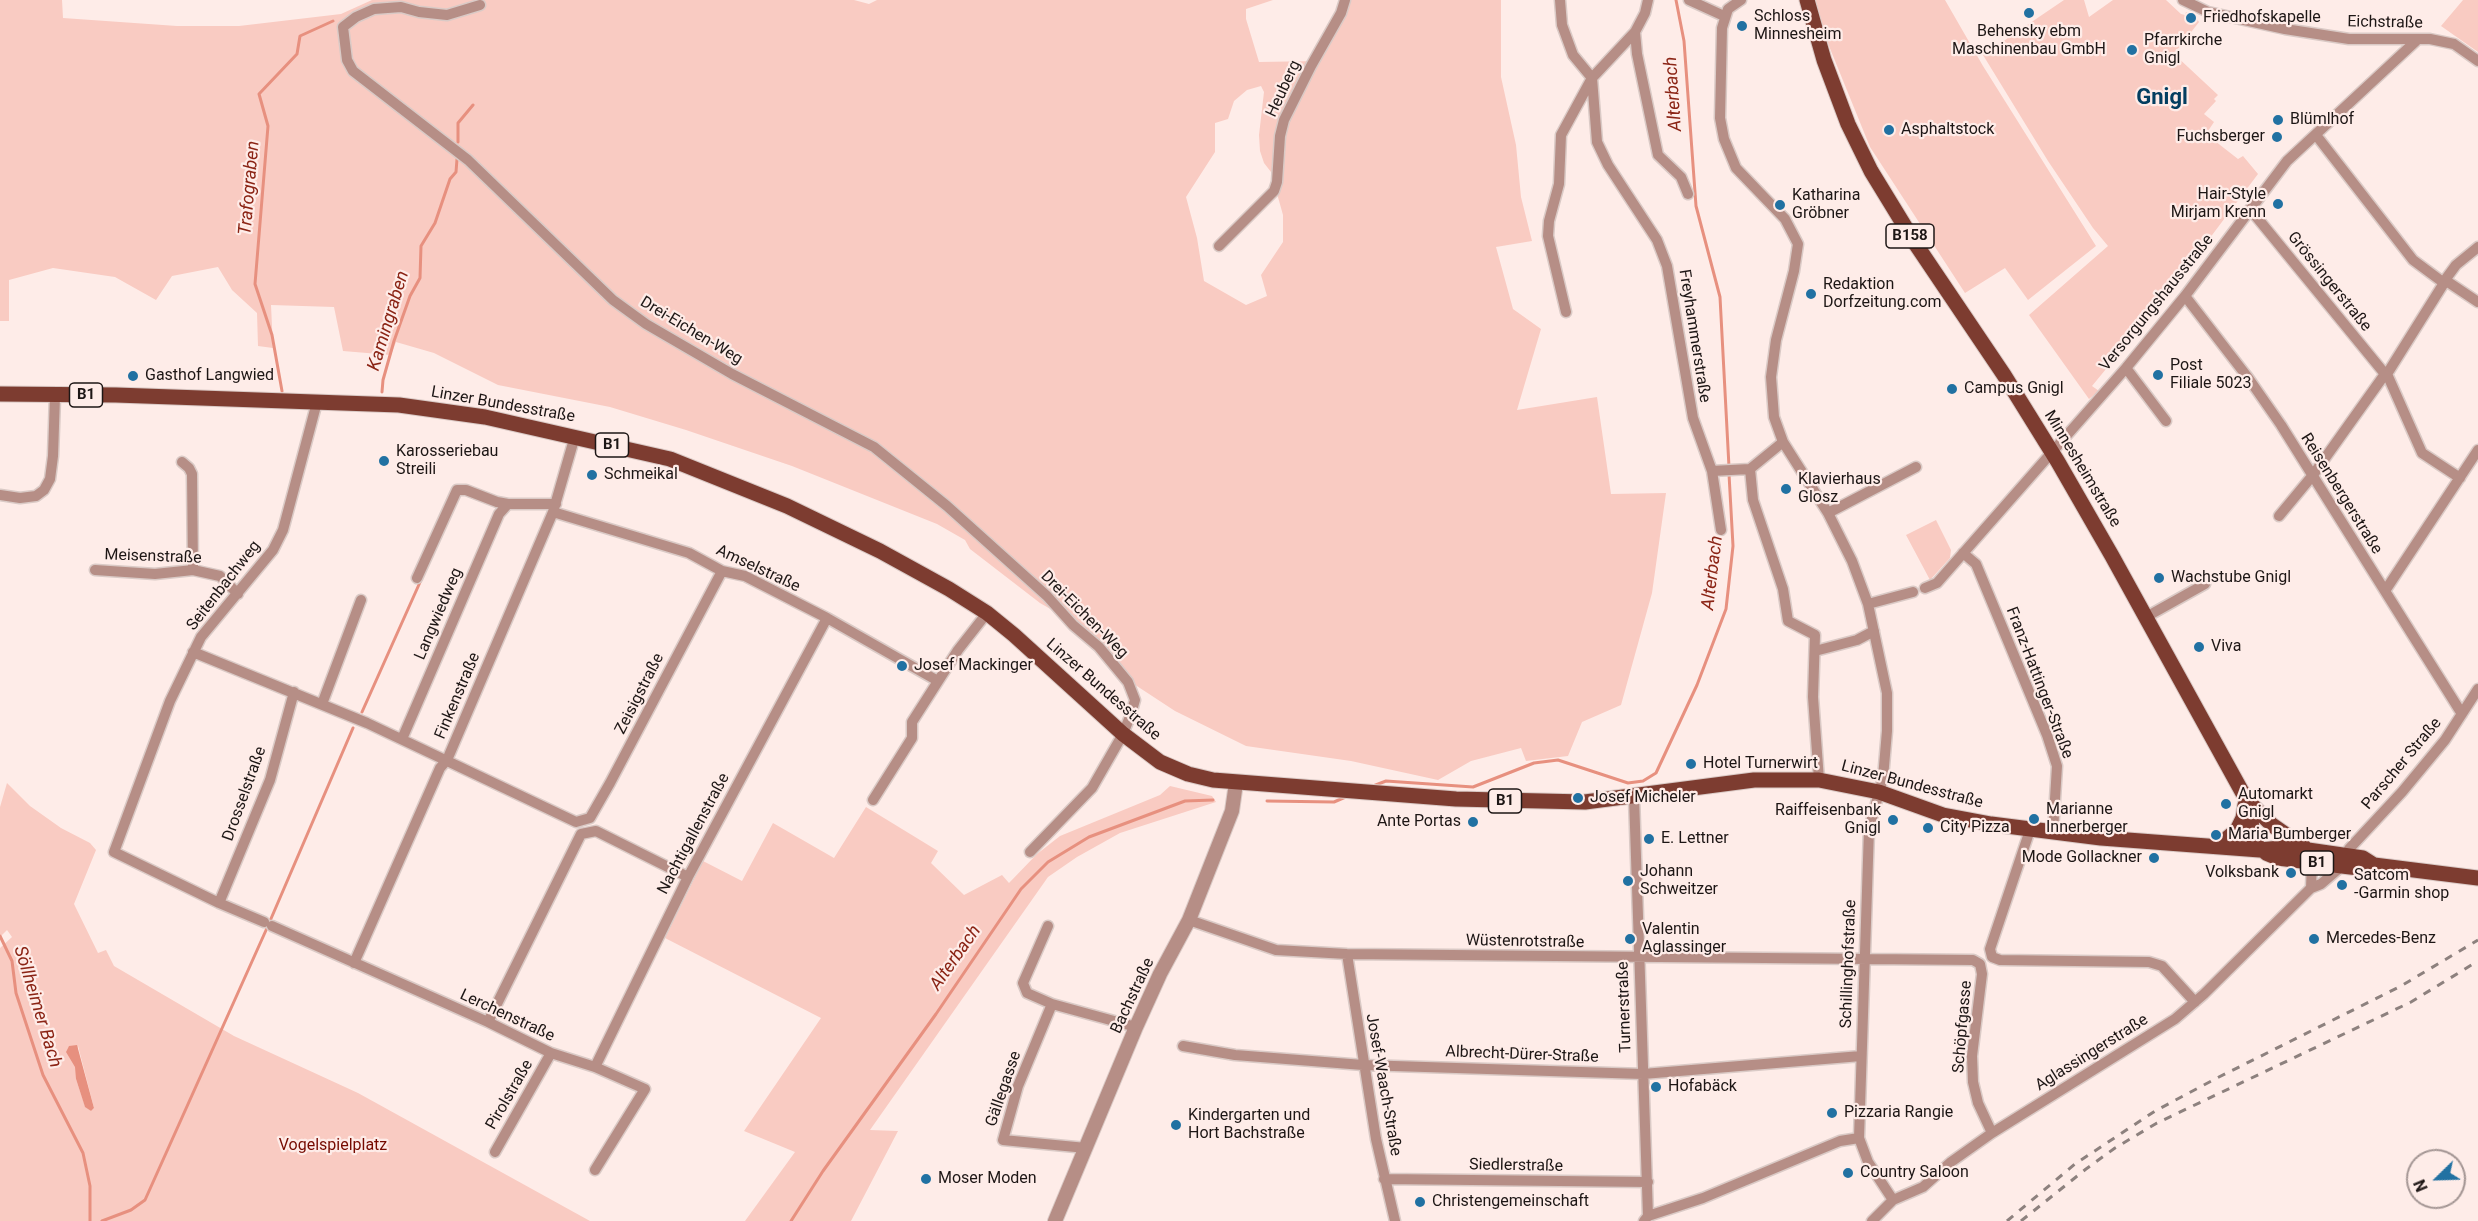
<!DOCTYPE html>
<meta charset="utf-8">
<style>
body{margin:0}
#map{position:relative;width:2478px;height:1221px;overflow:hidden;background:#feece8;font-family:Roboto,sans-serif}
canvas{display:block}
.north{position:absolute;left:2406px;top:1149px;width:60px;height:60px;box-sizing:border-box;background:#feece8;border:2px solid #a49694;border-radius:50%;rotate:247deg;font-size:16px;font-weight:700;line-height:24px;text-align:center;color:#1d1615}
.north::after{content:'';display:block;margin:auto;width:21px;height:27px;background:#2171a2;clip-path:polygon(50% 0,100% 100%,50% 72%,0 100%)}
</style>
<div id="map">
<canvas width="2478" height="1221"></canvas>
<div class="north">N</div>
</div>
<script>
const c = document.querySelector('canvas').getContext('2d');
c.lineJoin = 'round';
function fill(path, color) {
  c.fillStyle = color;
  c.fill(path, 'evenodd');
}
function poly(rows) {
  const path = new Path2D();
  for (const r of rows) {
    path.moveTo(r[0], r[1]);
    for (let i = 2; i < r.length; i += 2) path.lineTo(r[i], r[i + 1]);
  }
  return path;
}
function trace(path, color, width, dash) {
  c.strokeStyle = color;
  c.lineWidth = width;
  c.lineCap = dash ? 'butt' : 'round';
  c.setLineDash(dash || []);
  c.stroke(path);
}
function drawText(font, color, halo, rows, align = 'center') {
  c.font = font + ' Roboto,sans-serif';
  c.lineWidth = 4.5;
  c.setLineDash([]);
  c.textBaseline = 'middle';
  c.strokeStyle = halo;
  c.fillStyle = color;
  for (const [text, x, y, turn = 0] of rows) {
    c.save();
    c.translate(x, y);
    c.rotate((+turn || 0) * Math.PI / 180);
    c.textAlign = isNaN(turn) ? turn : align;
    if (halo) c.strokeText(text, 0, 0);
    c.fillText(text, 0, 0);
    c.restore();
  }
}
const green = poly([
 [0,0,62,0,63,18,177,26,239,26,341,14,372,0,854,0,869,4,877,0,1273,0,1246,9,1246,19,1259,62,1317,61,1347,0,1501,0,1501,77,1516,145,1521,197,1532,241,1496,247,1513,309,1541,329,1517,410,1597,397,1611,494,1666,493,1652,593,1621,705,1582,722,1568,756,1526,761,1521,748,1471,761,1438,780,1351,761,1246,746,1175,711,1117,673,1066,618,1040,603,970,549,965,540,937,524,792,466,686,430,610,407,498,385,434,353,396,342,391,355,343,351,334,307,271,305,273,348,258,346,257,313,232,290,218,267,172,276,156,300,115,277,53,268,9,280,9,321,0,321],
 [1261,86,1264,92,1259,135,1260,151,1264,163,1271,172,1283,215,1283,242,1261,275,1267,296,1246,305,1204,281,1197,238,1186,197,1215,152,1215,123,1228,119,1234,101,1247,90],
 [1815,0,1945,0,1983,66,2096,246,2028,300,2005,268,1965,293,1870,147,1829,46],
 [2064,0,2084,0,2089,17,2113,0,2166,0,2181,14,2185,15,2186,12,2194,14,2199,22,2174,54,2218,95,2214,99,2216,101,2204,114,2214,122,2206,134,2238,159,2243,156,2258,174,2167,295,2092,386,2099,391,2089,399,2029,315,2108,246,2093,228,2048,161,1983,55],
 [2463,0,2478,0,2478,52,2441,26],
 [1936,520,1951,550,1950,558,1930,580,1906,535],
 [7,783,30,806,61,828,90,843,96,850,74,904,98,953,106,950,114,966,234,1036,358,1093,590,1221,0,1221,0,948,12,937,7,930,0,937,0,807],
 [78,1046,94,1108,91,1111,85,1106,76,1079],
 [1170,786,1212,796,1216,802,1120,833,1077,857,1048,877,870,1130,898,1131,851,1221,745,1221,795,1152,744,1131,821,1018,665,938,703,861,742,881,773,823,834,858,866,807,938,851,931,863,964,895,1002,875,1009,883,1037,854,1060,836,1160,795]
]);
const water = poly([
 [77,1045,94,1108,91,1111,85,1107,76,1079,75,1067,66,1052,69,1046]
]);
const stream = poly([
 [1676,0,1684,41,1696,206,1720,297,1729,467],
 [458,142,458,123,473,105],
 [282,391,272,335,255,284,268,126,259,94,297,54,300,36,333,21],
 [382,392,383,380,394,341,410,296,420,278,421,246,435,223,450,179,456,172,457,159],
 [362,712,421,580],
 [1373,786,1386,781,1473,787,1534,763,1558,760,1628,783,1643,781,1656,773,1697,685,1726,609,1733,546,1729,474],
 [1267,801,1334,802,1348,796],
 [0,936,12,961,16,993,43,1075,83,1153,90,1186,90,1221],
 [102,1221,131,1210,145,1200,267,928,353,728],
 [791,1221,823,1171,936,1014,1021,889,1048,862,1089,837,1185,801,1213,800]
]);
const minor = poly([
 [1560,0,1562,25,1573,55,1592,78],
 [1689,0,1724,16],
 [1741,0,1728,9,1722,28,1720,118,1724,139,1736,168,1785,219,1798,244,1794,271,1776,340,1771,377,1774,417,1783,442,1828,513,1852,561,1868,604,1887,693,1887,731,1883,778,1869,829,1859,1138,1868,1162,1893,1200],
 [2183,0,2208,12,2285,29,2349,39,2430,39,2454,44,2478,61],
 [480,5,447,15,419,12,401,7,374,9,356,17,343,27,347,60,353,71,468,160,613,300,646,324,732,374,874,447,947,506,1047,596,1073,625,1099,647,1128,682,1135,700,1131,714,1123,734,1092,788,1030,852],
 [1635,32,1637,54,1658,155,1681,177,1688,194],
 [1592,78,1597,142,1608,165,1657,240,1667,266,1693,418,1712,471,1721,530],
 [2316,135,2413,260,2444,283,2387,374,2422,453,2460,478],
 [2250,209,2385,374,2313,475,2279,516],
 [1219,246,1274,191,1277,182,1280,136,1284,120,1311,66,1341,13,1345,0],
 [2478,247,2456,265,2445,280,2478,302],
 [2185,296,2249,379,2281,425,2462,714],
 [1566,312,1548,236,1549,221,1559,184,1561,135,1592,78,1635,32,1645,13,1648,0],
 [2126,368,2166,421],
 [182,462,189,468,192,474,193,570],
 [1750,469,1753,500,1783,589,1788,621,1815,635,1813,697,1819,780],
 [1712,471,1750,469,1783,442],
 [0,495,20,498,36,496,44,490,50,479,53,456,55,396],
 [553,512,689,553,722,571,745,576,827,618,938,681],
 [1828,513,1916,467],
 [1963,553,1976,564,2047,735,2057,766,2053,832],
 [95,570,155,574,193,570,220,576,238,594],
 [417,578,457,490,466,490,497,502,508,504],
 [1925,588,1937,583,2126,368,2185,296,2287,161,2416,41],
 [2385,591,2478,450],
 [1868,604,1913,592],
 [2146,617,2205,584],
 [1815,651,1857,640,1874,631],
 [193,652,367,723,576,822,590,818,610,783,722,571],
 [322,704,361,600],
 [402,739,499,514,508,504,556,504],
 [1634,797,1648,1216],
 [873,800,912,738,912,722,958,650,987,613],
 [2030,830,1990,949,1992,957,2000,960,2149,962,2162,966,2195,1002],
 [2349,856,2349,849,2402,792,2445,740,2478,689],
 [2311,888,2312,862],
 [219,903,270,780,294,692],
 [1189,920,1276,950,1347,954,1973,960,1980,964,1982,974,1972,1056,1973,1082,1978,1103,1992,1133],
 [264,922,219,903,114,852,170,701,201,637,273,550,283,530,317,402],
 [272,926,488,1022,551,1053,595,1067,645,1089,595,1170],
 [1048,926,1023,983,1027,993,1052,1004,1136,1027],
 [1347,954,1376,1139,1395,1221],
 [354,963,440,768,447,760,553,512,575,436],
 [1052,1004,1018,1086,1003,1140,1086,1148],
 [488,1022,581,834,596,831,688,877],
 [1183,1046,1235,1055,1363,1065,1643,1074,1861,1056],
 [595,1067,688,877,827,618],
 [495,1152,551,1053],
 [1384,1179,1648,1182],
 [1644,1221,1648,1216,1703,1198,1840,1141,1859,1138],
 [1872,1221,1893,1200,1923,1187,1951,1162,1992,1133,2175,1019,2204,994,2311,888,2321,884,2342,866]
]);
const tertiary = poly([
 [1055,1221,1136,1027,1160,974,1189,920,1232,811,1236,783]
]);
const primary = poly([
 [1807,0,1824,60,1848,124,1871,171,1915,243,2004,375,2058,462,2112,556,2246,799,2251,815,2252,835,2260,850],
 [0,394,116,395,399,405,485,417,670,459,787,506,880,551,949,589,987,613,1014,635,1123,734,1160,762,1188,774,1213,780,1456,799,1585,802,1754,780,1819,780,1879,792,1943,815,1991,824,2101,838,2260,850,2280,848,2308,850,2363,858,2374,865,2478,878],
 [2246,799,2272,825,2305,848],
 [2218,846,2237,830,2243,818,2245,805],
 [2266,853,2278,858,2342,866,2367,869,2374,865]
]);
const rail = poly([
 [2007,1221,2075,1164,2155,1111,2217,1078,2401,986,2478,940],
 [2021,1221,2086,1169,2115,1148,2157,1123,2411,1002,2478,961]
]);
const markers = [
 [2029,13,6,"#2171a2"],
 [2191,18,6,"#2171a2"],
 [1742,26,6,"#2171a2"],
 [2132,50,6,"#2171a2"],
 [2278,120,6,"#2171a2"],
 [1889,130,6,"#2171a2"],
 [2277,137,6,"#2171a2"],
 [2278,204,6,"#2171a2"],
 [1780,205,6,"#2171a2"],
 [1811,294,6,"#2171a2"],
 [2158,375,6,"#2171a2"],
 [133,376,6,"#2171a2"],
 [1952,389,6,"#2171a2"],
 [384,461,6,"#2171a2"],
 [592,475,6,"#2171a2"],
 [1786,489,6,"#2171a2"],
 [2159,578,6,"#2171a2"],
 [2199,647,6,"#2171a2"],
 [902,666,6,"#2171a2"],
 [1691,764,6,"#2171a2"],
 [1578,798,6,"#2171a2"],
 [2226,804,6,"#2171a2"],
 [2034,819,6,"#2171a2"],
 [1893,820,6,"#2171a2"],
 [1473,822,6,"#2171a2"],
 [1928,828,6,"#2171a2"],
 [2216,835,6,"#2171a2"],
 [1649,839,6,"#2171a2"],
 [2154,858,6,"#2171a2"],
 [2291,873,6,"#2171a2"],
 [1628,881,6,"#2171a2"],
 [2342,885,6,"#2171a2"],
 [1630,939,6,"#2171a2"],
 [2314,939,6,"#2171a2"],
 [1656,1087,6,"#2171a2"],
 [1832,1113,6,"#2171a2"],
 [1176,1125,6,"#2171a2"],
 [1848,1173,6,"#2171a2"],
 [926,1179,6,"#2171a2"],
 [1420,1202,6,"#2171a2"]
];
const shields = [
 [1910,236,48],
 [86,395,33],
 [612,445,33],
 [1505,801,33],
 [2317,863,33]
];
const shieldNames = [
 ["B158",1910,236],
 ["B1",86,395],
 ["B1",612,445],
 ["B1",1505,801],
 ["B1",2317,863]
];
const poiNames = [
 ["Schloss",1754,17],
 ["Minnesheim",1754,35],
 ["Friedhofskapelle",2203,18],
 ["Behensky ebm",2029,32,"center"],
 ["Maschinenbau GmbH",2029,50,"center"],
 ["Pfarrkirche",2144,41],
 ["Gnigl",2144,59],
 ["Blümlhof",2290,120],
 ["Asphaltstock",1901,130],
 ["Fuchsberger",2265,137,"right"],
 ["Hair-Style",2266,195,"right"],
 ["Mirjam Krenn",2266,213,"right"],
 ["Katharina",1792,196],
 ["Gröbner",1792,214],
 ["Redaktion",1823,285],
 ["Dorfzeitung.com",1823,303],
 ["Post",2170,366],
 ["Filiale 5023",2170,384],
 ["Gasthof Langwied",145,376],
 ["Campus Gnigl",1964,389],
 ["Karosseriebau",396,452],
 ["Streili",396,470],
 ["Schmeikal",604,475],
 ["Klavierhaus",1798,480],
 ["Glosz",1798,498],
 ["Wachstube Gnigl",2171,578],
 ["Viva",2211,647],
 ["Josef Mackinger",914,666],
 ["Hotel Turnerwirt",1703,764],
 ["Automarkt",2238,795],
 ["Gnigl",2238,813],
 ["Josef Micheler",1590,798],
 ["Marianne",2046,810],
 ["Innerberger",2046,828],
 ["Raiffeisenbank",1881,811,"right"],
 ["Gnigl",1881,829,"right"],
 ["Ante Portas",1461,822,"right"],
 ["City Pizza",1940,828],
 ["Maria Bumberger",2228,835],
 ["E. Lettner",1661,839],
 ["Mode Gollackner",2142,858,"right"],
 ["Johann",1640,872],
 ["Schweitzer",1640,890],
 ["Volksbank",2279,873,"right"],
 ["Satcom",2354,876],
 ["-Garmin shop",2354,894],
 ["Valentin",1642,930],
 ["Aglassinger",1642,948],
 ["Mercedes-Benz",2326,939],
 ["Hofabäck",1668,1087],
 ["Pizzaria Rangie",1844,1113],
 ["Kindergarten und",1188,1116],
 ["Hort Bachstraße",1188,1134],
 ["Country Saloon",1860,1173],
 ["Moser Moden",938,1179],
 ["Christengemeinschaft",1432,1202]
];
const streetNames = [
 ["Eichstraße",2385,23,1],
 ["Heuberg",1284,89,-65],
 ["Grössingerstraße",2329,282,51],
 ["Versorgungshausstraße",2157,303,-51],
 ["Drei-Eichen-Weg",691,331,31],
 ["Freyhammerstraße",1694,336,81],
 ["Linzer Bundesstraße",503,405,10],
 ["Minnesheimstraße",2082,469,59],
 ["Reisenbergerstraße",2341,494,58],
 ["Meisenstraße",153,557,2],
 ["Amselstraße",758,569,25],
 ["Seitenbachweg",224,586,-52],
 ["Langwiedweg",439,614,-67],
 ["Drei-Eichen-Weg",1084,615,45],
 ["Franz-Hattinger-Straße",2039,683,69],
 ["Linzer Bundesstraße",1103,690,41],
 ["Zeisigstraße",640,694,-63],
 ["Finkenstraße",458,696,-67],
 ["Parscher Straße",2402,764,-50],
 ["Linzer Bundesstraße",1912,785,15],
 ["Drosselstraße",245,794,-70],
 ["Nachtigallenstraße",694,834,-62],
 ["Wüstenrotstraße",1525,942,1],
 ["Schillinghofstraße",1849,964,-88],
 ["Bachstraße",1133,996,-65],
 ["Turnerstraße",1625,1007,-92],
 ["Lerchenstraße",507,1016,25],
 ["Schöpfgasse",1963,1027,-85],
 ["Aglassingerstraße",2092,1053,-32],
 ["Albrecht-Dürer-Straße",1522,1055,2],
 ["Josef-Waach-Straße",1383,1085,80],
 ["Gällegasse",1004,1089,-71],
 ["Pirolstraße",510,1095,-60],
 ["Siedlerstraße",1516,1166,1]
];
const parkNames = [
 ["Vogelspielplatz",333,1146]
];
const waterNames = [
 ["Alterbach",1674,94,-94],
 ["Trafograben",250,188,-85],
 ["Kamingraben",389,321,-73],
 ["Alterbach",1713,573,-83],
 ["Alterbach",956,958,-55],
 ["Söllheimer Bach",37,1007,73]
];
const districtNames = [
 ["Gnigl",2162,98]
];
fill(green, '#f9cbc2');
fill(water, '#e7907f');
trace(stream, '#e7907f', 3);
trace(minor, '#dacac6', 13);
trace(tertiary, '#dacac6', 16);
trace(primary, '#dacac6', 17);
trace(minor, '#b68e86', 10);
trace(tertiary, '#b68e86', 14);
trace(primary, '#7d3c30', 15);
trace(rail, '#8d817e', 3, [8, 8]);
for (const [x, y, r, color] of markers) {
  const dot = new Path2D();
  dot.arc(x, y, r, 0, 2 * Math.PI);
  c.fillStyle = color;
  c.fill(dot);
  trace(dot, '#feece8', 2);
}
for (const [x, y, w] of shields) {
  const box = new Path2D();
  box.roundRect(x - w / 2, y - 12, w, 24, 4.5);
  c.fillStyle = '#feece8';
  c.fill(box);
  trace(box, '#1d1615', 1.5);
}
drawText('bold 15px', '#1d1615', null, shieldNames);
drawText('16px', '#1d1615', '#feece8', poiNames, 'left');
drawText('16px', '#1d1615', '#feece8', streetNames);
drawText('16px', '#760b00', '#feece8', parkNames);
drawText('italic 18px', '#8b2415', '#feece8', waterNames);
drawText('bold 22px', '#033e60', '#feece8', districtNames);
</script>
